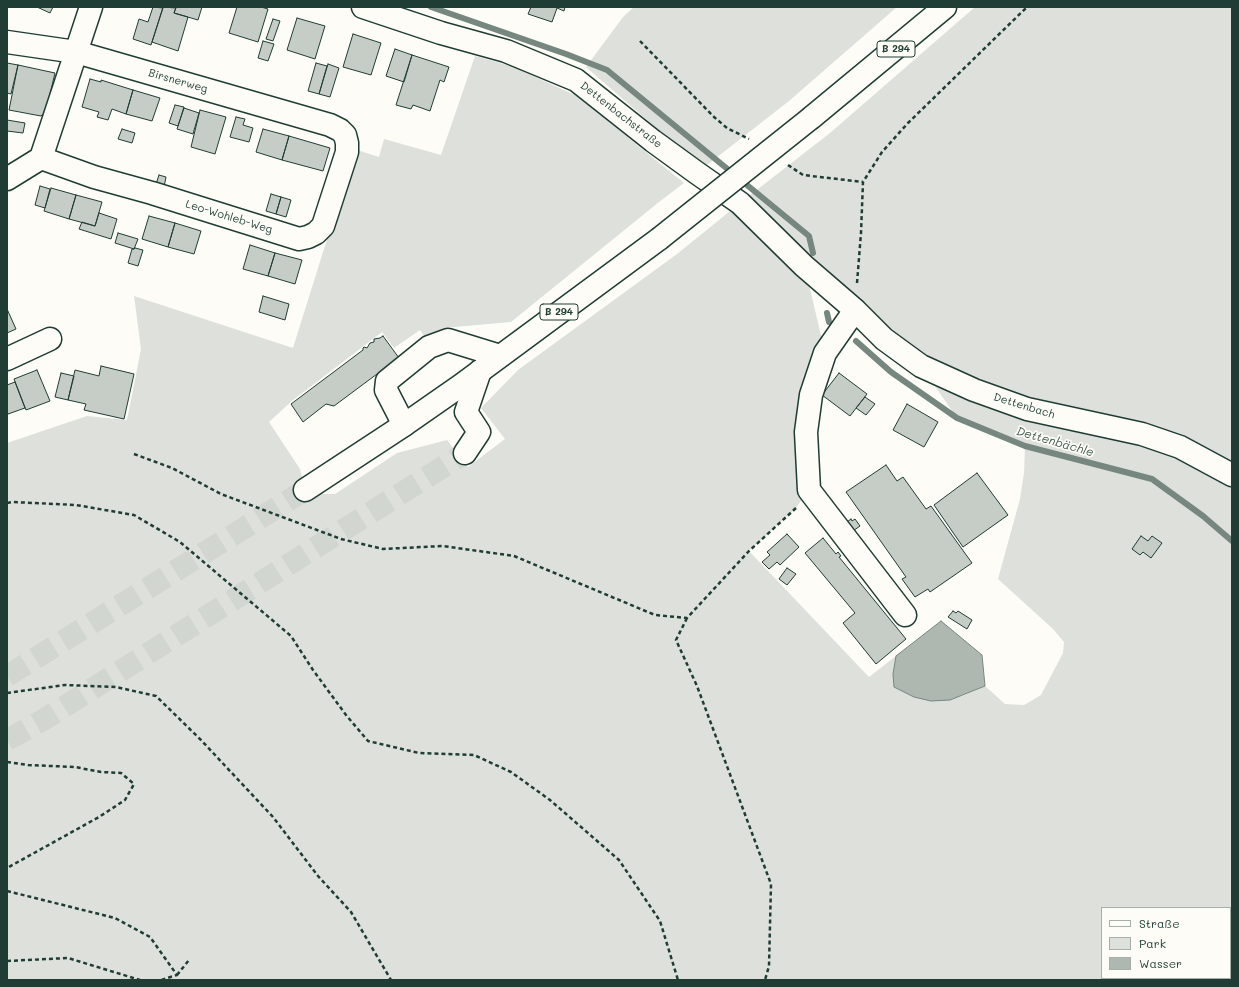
<!DOCTYPE html>
<meta charset="utf-8">
<style>
body{margin:0}
#map{position:relative;width:1239px;height:987px;overflow:hidden;background:#fdfcf7;font-family:Mali,sans-serif}
canvas{display:block}
.frame{position:absolute;inset:0;border:8px solid #1f3d34;pointer-events:none}
.legend{position:absolute;left:1101px;top:907px;width:130px;height:72px;box-sizing:border-box;background:#fdfcf7;border:1px solid #a4b0a9;margin:0;padding:5px 7px;list-style:none;font-size:12px;color:#1f3d34}
.legend li{display:flex;align-items:center;gap:8px;height:20px}
.legend b{width:20px;border:1px solid #a4b0a9}
</style>
<div id="map">
<canvas width="1239" height="987"></canvas>
<div class="frame"></div>
<ul class="legend">
<li><b style="height:5px;background:#fdfcf7"></b>Straße</li>
<li><b style="height:11px;background:#dde0db"></b>Park</li>
<li><b style="height:11px;background:#aeb8b1"></b>Wasser</li>
</ul>
</div>
<script>
const c = document.querySelector('canvas').getContext('2d');
c.lineJoin = 'round';
function fill(path, color) {
  c.fillStyle = color;
  c.fill(path, 'evenodd');
}
function poly(rows) {
  const path = new Path2D();
  for (const r of rows) {
    path.moveTo(r[0], r[1]);
    for (let i = 2; i < r.length; i += 2) path.lineTo(r[i], r[i + 1]);
  }
  return path;
}
function trace(path, color, width, dash) {
  c.strokeStyle = color;
  c.lineWidth = width;
  c.lineCap = dash ? 'butt' : 'round';
  c.setLineDash(dash || []);
  c.stroke(path);
}
function drawText(font, color, halo, rows, align = 'center') {
  c.font = font + ' Mali,sans-serif';
  c.lineWidth = 3.5;
  c.setLineDash([]);
  c.textBaseline = 'middle';
  c.strokeStyle = halo;
  c.fillStyle = color;
  for (const [text, x, y, turn = 0] of rows) {
    c.save();
    c.translate(x, y);
    c.rotate((+turn || 0) * Math.PI / 180);
    c.textAlign = isNaN(turn) ? turn : align;
    if (halo) c.strokeText(text, 0, 0);
    c.fillText(text, 0, 0);
    c.restore();
  }
}
const green = poly([
 [634,7,897,7,789,101,707,165,670,140,586,67,623,17],
 [975,7,1232,7,1232,980,7,980,7,443,87,416,127,420,141,349,134,296,293,348,323,252,357,150,379,157,384,139,441,155,475,56,511,66,577,96,684,183,659,202,511,322,443,328,427,340,420,330,394,348,382,332,293,400,269,422,300,469,305,490,313,494,335,494,397,453,447,440,468,467,505,439,481,408,518,370,677,254,740,203,830,133],
 [805,267,921,366,957,418,1025,446,1024,473,1020,499,998,579,1053,629,1064,642,1063,653,1041,695,1024,705,1005,704,985,686,962,696,893,674,896,656,869,677,749,551,795,509,809,490,825,353],
 [1102,908,1230,908,1230,978,1102,978]
]);
const water = poly([
 [941,621,982,655,985,686,950,700,931,701,914,697,894,687,893,674,896,656,941,621]
]);
const stream = poly([
 [431,7,566,54,607,70,809,236,813,253],
 [827,313,829,322],
 [856,341,891,372,957,418,1025,446,1152,479,1203,516,1232,541]
]);
const building = poly([
 [37,7,53,7,50,13,37,7],
 [153,7,163,8,151,45,133,39,139,19,148,22,153,7],
 [163,7,176,8,174,13,188,17,178,51,152,42,163,7],
 [176,7,202,7,198,20,174,13,176,7],
 [237,7,261,7,268,9,258,42,229,33,237,7],
 [531,7,565,7,564,11,557,8,552,22,528,14,531,7],
 [297,18,325,26,315,59,287,50,297,18],
 [273,19,280,21,273,41,266,39,273,19],
 [353,34,381,43,371,75,343,67,353,34],
 [263,41,274,44,268,61,258,58,263,41],
 [395,49,412,55,404,82,386,76,395,49],
 [412,55,449,67,444,82,440,80,430,111,413,105,411,109,396,105,412,55],
 [7,63,18,65,11,94,7,93,7,63],
 [316,63,327,66,319,94,308,91,316,63],
 [328,64,339,68,330,97,319,94,328,64],
 [18,65,55,73,46,111,41,116,9,110,18,65],
 [90,79,101,82,101,80,133,90,126,114,112,109,108,120,97,117,99,112,82,107,90,79],
 [133,90,160,98,152,121,126,114,133,90],
 [175,105,184,107,178,126,169,123,175,105],
 [184,108,199,113,193,134,177,129,184,108],
 [200,110,226,117,215,154,191,147,200,110],
 [236,117,245,119,243,125,253,128,249,142,230,137,236,117],
 [7,120,25,123,23,133,7,131,7,120],
 [122,129,135,133,132,143,118,139,122,129],
 [263,129,289,136,282,160,256,152,263,129],
 [289,136,330,148,323,171,282,160,289,136],
 [159,175,166,177,164,187,156,184,159,175],
 [40,186,50,189,45,208,35,205,40,186],
 [51,188,76,195,69,219,44,211,51,188],
 [271,194,281,197,276,214,266,211,271,194],
 [76,195,102,202,95,226,69,219,76,195],
 [281,197,291,200,286,217,276,214,281,197],
 [99,213,117,219,111,239,79,229,82,222,95,226,99,213],
 [149,216,175,223,168,247,142,239,149,216],
 [175,223,201,231,194,254,168,247,175,223],
 [118,233,138,239,134,249,115,243,118,233],
 [250,245,275,253,268,276,243,269,250,245],
 [135,248,143,250,138,266,128,263,132,249,134,249,135,248],
 [275,253,302,260,295,284,268,276,275,253],
 [263,296,289,304,285,320,259,312,263,296],
 [7,309,16,329,7,333,7,309],
 [383,336,399,358,397,366,377,374,334,406,326,404,303,422,291,404,363,350,363,348,364,347,367,348,370,343,374,342,374,339,380,338,383,336],
 [101,366,134,374,124,419,84,410,86,404,68,400,75,370,99,376,101,366],
 [37,370,50,401,26,410,14,379,37,370],
 [61,373,74,376,68,400,55,397,61,373],
 [839,373,867,394,850,416,822,395,839,373],
 [15,382,25,408,8,414,7,411,7,385,15,382],
 [865,397,875,404,866,415,856,408,865,397],
 [907,404,938,422,924,447,893,430,907,404],
 [886,465,897,481,903,477,926,509,931,506,972,563,930,592,928,589,915,597,902,579,906,577,846,492,886,465],
 [977,473,1008,515,963,547,934,505,977,473],
 [851,519,852,521,855,519,860,526,850,533,843,525,851,519],
 [787,534,799,547,780,565,777,562,769,569,762,562,770,555,767,552,787,534],
 [1141,536,1148,541,1152,536,1162,543,1151,558,1143,552,1140,555,1132,549,1141,536],
 [823,538,836,554,838,552,841,556,839,557,906,639,876,664,843,623,855,613,805,553,823,538],
 [787,568,796,574,787,585,779,579,787,568],
 [953,611,956,613,958,611,972,620,967,629,948,617,953,611]
]);
const minorTunnel = poly([
 [7,740,43,720,465,453]
]);
const highwayTunnel = poly([
 [7,676,305,490]
]);
const path = poly([
 [640,41,714,117,727,128,749,139],
 [788,165,803,175,863,182],
 [857,283,861,233,863,182,882,152,908,123,1027,7],
 [134,454,172,468,221,494,341,539,383,549,443,546,514,556,655,615,687,618,749,551,796,508],
 [7,503,13,502,76,505,134,515,180,542,291,636,313,670,346,715,368,741,419,753,474,755,511,772,550,800,619,860,660,921,678,980],
 [687,618,676,640,697,686,771,884,769,966,765,980],
 [7,693,65,685,116,687,156,696,201,740,273,817,318,876,351,912,391,980],
 [7,762,28,765,75,767,101,772,121,773,134,784,125,800,99,817,7,868],
 [7,891,115,918,150,937,177,975,161,980],
 [7,961,68,958,140,980],
 [177,975,189,960]
]);
const minor = poly([
 [363,7,441,33,506,51,576,80,653,141,697,173,740,203,804,266,855,310,884,339,921,366,974,390,1027,409,1142,434,1180,447,1232,475],
 [7,42,76,52,330,125,340,130,345,135,347,143,347,152,323,226,316,233,308,237,299,239,152,193,94,177,41,158],
 [7,179,41,158,91,7],
 [855,310,825,353,811,395,806,432,809,490,905,615],
 [7,359,50,339],
 [404,425,386,390,387,381,429,347,448,340,500,356],
 [465,453,479,432,466,412,480,371]
]);
const highway = poly([
 [811,118,945,7],
 [305,490,404,425,460,386,659,239]
]);
const highwayBridge = poly([
 [659,239,811,118]
]);
const shields = [
 [896,49,38],
 [559,312,38]
];
const shieldNames = [
 ["B 294",896,49],
 ["B 294",559,312]
];
const streetNames = [
 ["Birsnerweg",178,81,16],
 ["Dettenbachstraße",621,115,38],
 ["Leo-Wohleb-Weg",229,217,17],
 ["Dettenbach",1024,406,17]
];
const waterNames = [
 ["Dettenbächle",1055,442,16]
];
fill(green, '#dde0db');
fill(water, '#aeb8b1');
trace(water, '#75877f', 1);
trace(stream, '#75877f', 6);
fill(building, '#c6cdc7');
trace(building, '#1f3d34', 1);
trace(minorTunnel, '#d1d6d0', 22, [22, 11]);
trace(highwayTunnel, '#d1d6d0', 22, [22, 11]);
trace(minor, '#1f3d34', 25);
trace(highway, '#1f3d34', 25);
trace(path, '#1f3d34', 2.5, [4, 3]);
trace(minor, '#fdfcf7', 22);
trace(highway, '#fdfcf7', 22);
trace(highwayBridge, '#1f3d34', 25, []);
trace(highwayBridge, '#fdfcf7', 22);
for (const [x, y, w] of shields) {
  const box = new Path2D();
  box.roundRect(x - w / 2, y - 8, w, 16, 3);
  c.fillStyle = '#fdfcf7';
  c.fill(box);
  trace(box, '#1f3d34', 1);
}
drawText('bold 10px', '#1f3d34', null, shieldNames);
drawText('11px', '#1f3d34', '#fdfcf7', streetNames);
drawText('italic 12px', '#435c53', '#fdfcf7', waterNames);
</script>
